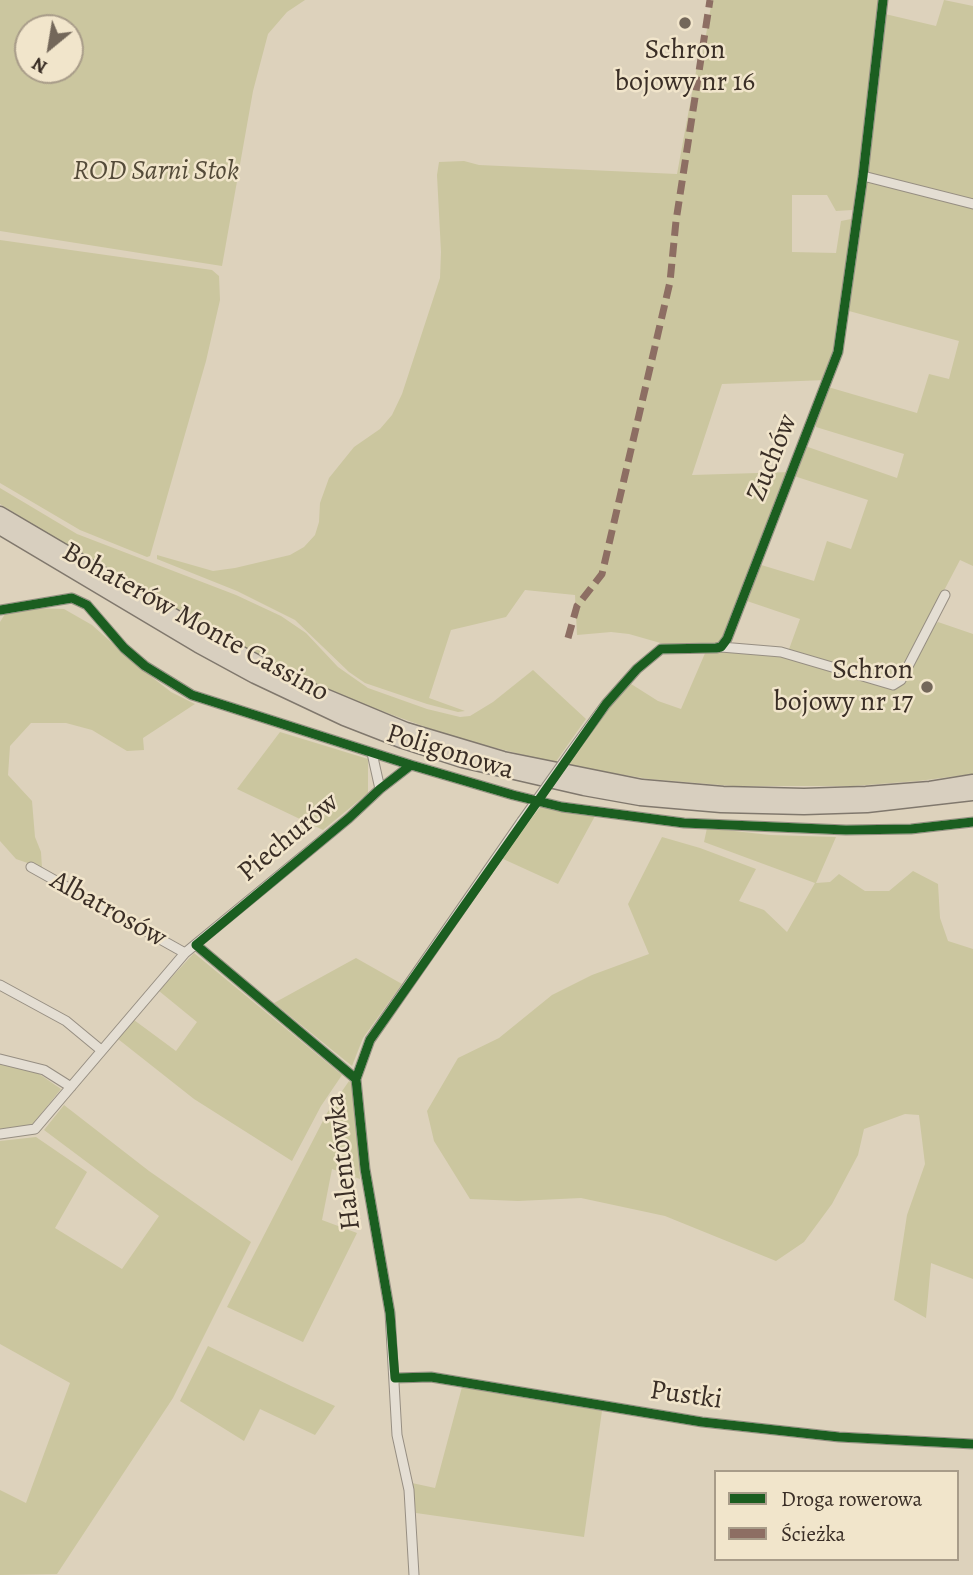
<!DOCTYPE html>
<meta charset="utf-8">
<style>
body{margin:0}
#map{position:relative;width:973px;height:1575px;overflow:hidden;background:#ddd2bc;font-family:Alegreya,serif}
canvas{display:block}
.legend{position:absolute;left:714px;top:1470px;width:245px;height:91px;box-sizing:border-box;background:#f1e5cb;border:2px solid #a89c89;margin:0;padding:9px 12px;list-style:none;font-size:21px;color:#3a2e26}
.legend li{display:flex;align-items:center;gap:14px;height:35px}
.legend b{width:35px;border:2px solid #a89c89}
.north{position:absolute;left:14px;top:14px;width:70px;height:70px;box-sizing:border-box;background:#f1e5cb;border:2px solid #a89c89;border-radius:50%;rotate:210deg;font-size:19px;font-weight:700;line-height:28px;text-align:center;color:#3a2e26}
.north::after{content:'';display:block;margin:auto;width:24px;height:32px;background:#73675a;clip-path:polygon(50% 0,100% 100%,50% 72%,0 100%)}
</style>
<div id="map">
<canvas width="973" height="1575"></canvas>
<ul class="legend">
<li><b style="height:9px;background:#1b5e20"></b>Droga rowerowa</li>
<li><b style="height:9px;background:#8d6e63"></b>Ścieżka</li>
</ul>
<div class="north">N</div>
</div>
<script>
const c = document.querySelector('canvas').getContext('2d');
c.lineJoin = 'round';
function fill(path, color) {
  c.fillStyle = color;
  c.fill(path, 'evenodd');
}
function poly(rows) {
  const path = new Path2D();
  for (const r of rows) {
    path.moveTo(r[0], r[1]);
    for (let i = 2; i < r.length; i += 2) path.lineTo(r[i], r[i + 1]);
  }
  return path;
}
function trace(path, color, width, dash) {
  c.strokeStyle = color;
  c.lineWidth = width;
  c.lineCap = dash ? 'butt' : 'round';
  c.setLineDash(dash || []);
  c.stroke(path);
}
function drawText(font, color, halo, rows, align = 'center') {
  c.font = font + ' Alegreya,serif';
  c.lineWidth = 5;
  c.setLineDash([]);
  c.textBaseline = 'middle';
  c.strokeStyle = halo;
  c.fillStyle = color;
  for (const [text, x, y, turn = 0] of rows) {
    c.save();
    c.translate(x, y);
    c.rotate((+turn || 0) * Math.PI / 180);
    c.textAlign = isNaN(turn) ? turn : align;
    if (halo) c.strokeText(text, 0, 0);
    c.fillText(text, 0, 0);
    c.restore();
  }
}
const green = poly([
 [0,0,305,0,287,12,268,34,253,91,222,266,0,231],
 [28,28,70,28,70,70,28,70],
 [712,0,880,0,861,167,858,175,859,181,856,207,852,210,836,211,827,195,792,195,792,252,836,253,841,221,851,219,854,222,840,337,826,380,722,384,692,475,791,472,725,638,715,646,664,644,629,634,611,632,577,635,575,595,525,590,506,617,451,630,429,698,465,711,458,712,427,704,365,683,349,672,295,620,237,591,157,559,157,555,213,571,235,568,290,555,304,547,315,535,319,522,320,503,329,478,354,447,380,429,392,415,402,394,440,278,441,252,437,175,439,162,464,161,479,165,677,174,697,66,701,64],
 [944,0,973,6,973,202,868,173,867,168,885,14,936,26],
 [868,182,973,206,973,566,960,560,896,682,788,652,800,619,744,600,758,564,814,581,827,541,851,549,868,500,794,476,805,446,897,478,904,454,816,427,816,420,828,387,917,413,929,374,949,379,959,341,849,311,864,185],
 [0,240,212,270,219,276,220,300,206,361,150,556,147,557,80,530,0,483],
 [0,488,77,534,236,595,281,616,306,633,338,667,368,688,427,709,460,717,470,716,493,702,533,670,586,719,555,763,453,737,357,702,275,665,198,623,37,527,0,504],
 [29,608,64,609,92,625,139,667,171,692,195,704,143,738,144,750,127,751,92,730,66,723,31,723,10,746,8,775,32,801,35,837,41,852,42,868,16,859,0,841,0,622,5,614],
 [938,622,973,634,973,774,918,781,853,786,732,786,649,779,567,766,598,719,628,682,658,701,681,709,706,651,771,651,892,687,932,623,936,624],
 [280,732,368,759,368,793,323,830,237,789],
 [541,806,595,816,558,884,501,858],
 [707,828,770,835,836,837,816,883,830,882,839,874,865,891,889,891,913,871,938,884,940,918,948,941,973,949,973,1279,931,1263,926,1318,894,1300,907,1215,925,1164,919,1115,905,1114,864,1129,858,1155,832,1204,804,1242,776,1261,665,1216,581,1198,518,1201,470,1199,434,1141,427,1111,458,1058,499,1038,552,995,592,975,649,954,628,904,662,837,700,848,756,869,739,901,764,910,787,932,815,883,704,842],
 [194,953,342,1075,321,1106,292,1161,194,1099,118,1039,134,1020,176,1051,197,1022,159,991],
 [356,958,402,984,363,1038,352,1066,274,1003],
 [0,1064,32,1069,61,1089,32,1125,0,1129],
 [349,1081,353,1084,360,1179,332,1169,322,1220,357,1233,303,1342,227,1307,327,1113],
 [64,1105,149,1171,251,1242,173,1398,57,1574,0,1575,0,1490,26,1503,70,1383,0,1344,0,1141,36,1137,87,1172,55,1228,122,1269,159,1216,44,1130],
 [208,1346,291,1386,335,1406,315,1435,260,1409,244,1441,180,1401],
 [462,1387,602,1411,584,1537,416,1513,412,1483,435,1488]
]);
const minor = poly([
 [863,176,973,204],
 [0,610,72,598,87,605,124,648,145,666,192,695,411,765,513,795,562,807,684,823,846,830,911,829,973,822],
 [721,647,781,652,893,685,901,680,945,595],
 [571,752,606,704,637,669,661,649,716,648,721,647,727,639,838,352,863,176,883,0],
 [372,753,380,789],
 [31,867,185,953],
 [196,945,356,1079],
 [0,985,66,1021,101,1050],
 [0,1059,44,1070,71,1087],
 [0,1134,35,1129,185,953,349,818,380,789,411,765],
 [395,1378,431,1377,702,1422,839,1437,973,1444],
 [414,1575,409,1490,397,1435,390,1313,365,1169,356,1079,370,1040,522,821]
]);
const highway = poly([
 [0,514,204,634,303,687,406,730,503,759,642,787,723,794,804,796,866,794,930,789,973,782],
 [0,527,198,645,255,676,344,718,403,741,462,760,584,788,640,798,721,805,804,807,867,805,973,793]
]);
const minorBridge = poly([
 [522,821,571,752]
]);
const quiet = poly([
 [568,638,577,606,602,574,670,282,676,221,710,0]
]);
const cycleway = poly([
 [883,0,863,176,838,352,727,639,721,647,716,648,661,649,637,669,606,704,370,1040,356,1079,365,1169,390,1313,395,1378,431,1377,702,1422,839,1437,973,1444],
 [0,610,72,598,87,605,124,648,145,666,192,695,411,765,513,795,562,807,684,823,846,830,911,829,973,822],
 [356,1079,196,945,349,818,380,789,411,765]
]);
const markers = [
 [685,23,7,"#73675a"],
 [927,687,7,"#73675a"]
];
const poiNames = [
 ["Schron",685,51],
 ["bojowy nr 16",685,83],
 ["Schron",913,671,"right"],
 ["bojowy nr 17",913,703,"right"]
];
const parkNames = [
 ["ROD Sarni Stok",156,172]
];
const streetNames = [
 ["Zuchów",773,458,-68],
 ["Bohaterów Monte Cassino",195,623,29],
 ["Poligonowa",450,753,17],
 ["Piechurów",289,838,-40],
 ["Albatrosów",108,910,29],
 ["Halentówka",344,1162,-97],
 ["Pustki",686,1396,8]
];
fill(green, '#cbc69f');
trace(minor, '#968e82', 11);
trace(highway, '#80786d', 17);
trace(minor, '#e4ded3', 9);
trace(highway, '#d8cfbf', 14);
trace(minorBridge, '#968e82', 11, []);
trace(minorBridge, '#e4ded3', 9);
trace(quiet, '#8d6e63', 7, [14, 7]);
trace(cycleway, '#1b5e20', 9);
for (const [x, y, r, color] of markers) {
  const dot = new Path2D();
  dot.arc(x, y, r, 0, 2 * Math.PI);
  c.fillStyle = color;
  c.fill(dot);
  trace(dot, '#f1e5cb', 2.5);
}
drawText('28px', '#3a2e26', '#f1e5cb', poiNames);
drawText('italic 28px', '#544b39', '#f1e5cb', parkNames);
drawText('28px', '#3a2e26', '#f1e5cb', streetNames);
</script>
